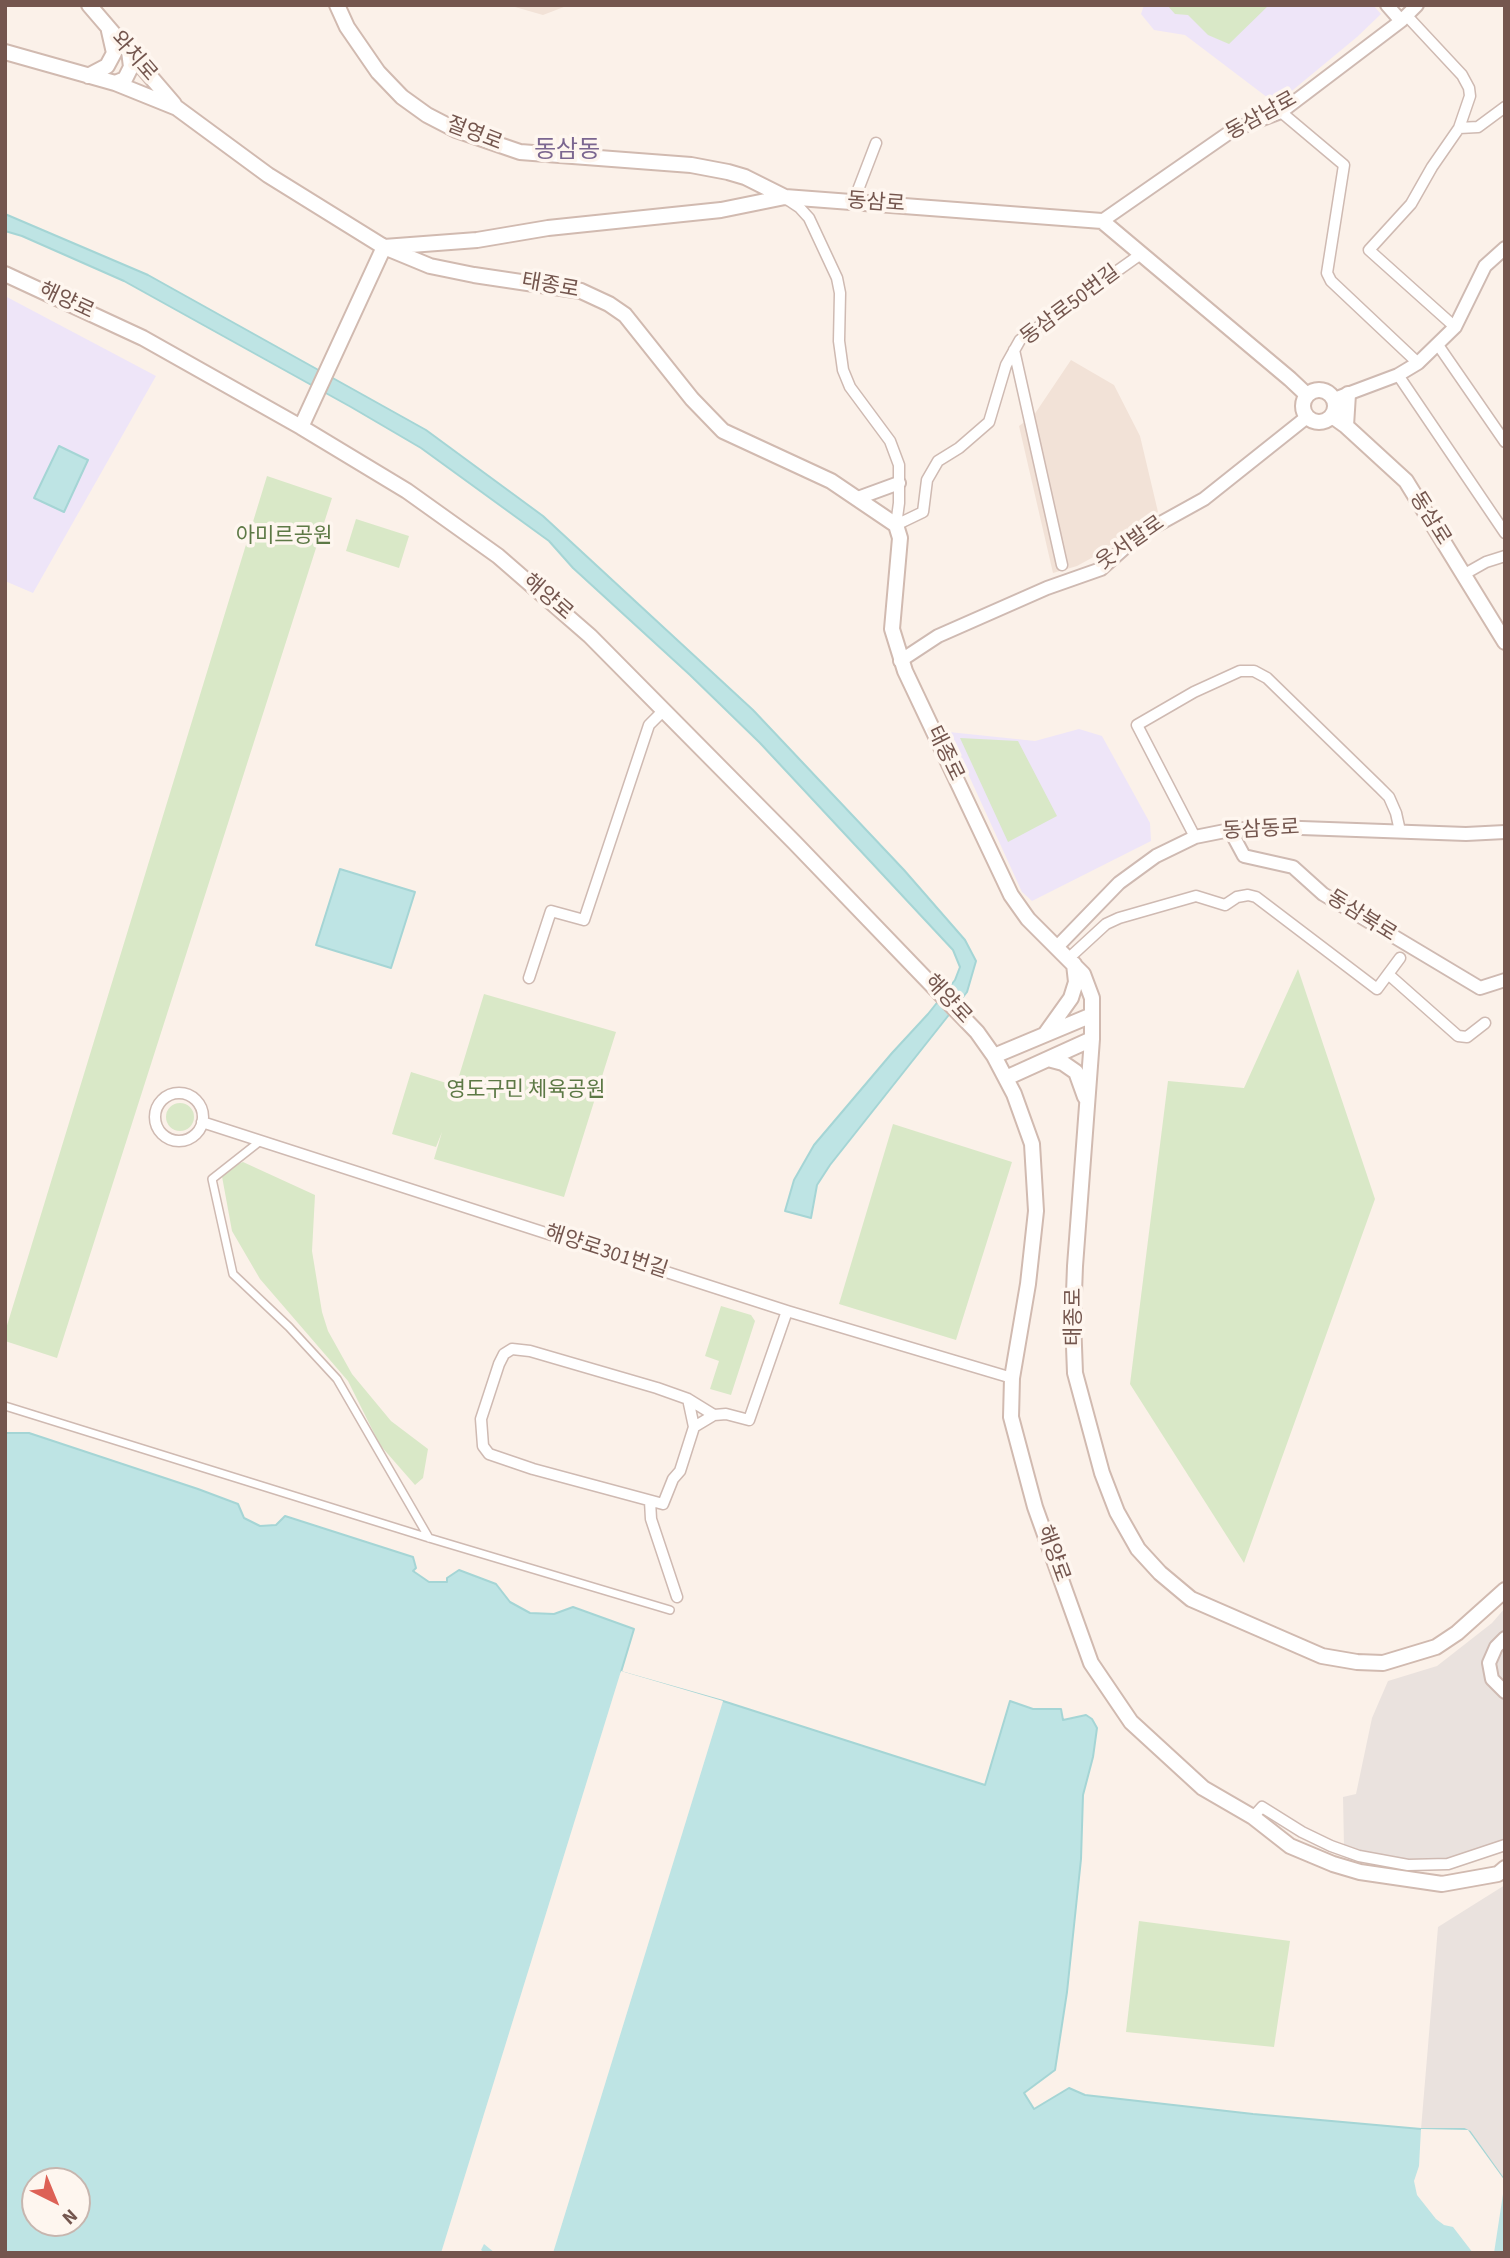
<!DOCTYPE html>
<meta charset="utf-8">
<style>
body{margin:0}
#map{position:relative;width:1510px;height:2258px;overflow:hidden;background:#fbf1e9;font-family:"Source Sans 3",sans-serif}
canvas{display:block}
.frame{position:absolute;inset:0;border:7px solid #74564e;pointer-events:none}
.north{position:absolute;left:21px;top:2167px;width:70px;height:70px;box-sizing:border-box;background:#fef6ef;border:2px solid #c7b6af;border-radius:50%;rotate:137deg;font-size:19px;font-weight:700;line-height:28px;text-align:center;color:#74564e}
.north::after{content:'';display:block;margin:auto;width:24px;height:32px;background:#dd6156;clip-path:polygon(50% 0,100% 100%,50% 72%,0 100%)}
</style>
<div id="map">
<canvas width="1510" height="2258"></canvas>
<div class="frame"></div>
<div class="north">N</div>
</div>
<script>
const c = document.querySelector('canvas').getContext('2d');
c.lineJoin = 'round';
function fill(path, color) {
  c.fillStyle = color;
  c.fill(path, 'evenodd');
}
function poly(rows) {
  const path = new Path2D();
  for (const r of rows) {
    if (r.length === 3) {
      path.moveTo(r[0] + r[2], r[1]);
      path.arc(r[0], r[1], r[2], 0, 2 * Math.PI);
      continue;
    }
    path.moveTo(r[0], r[1]);
    for (let i = 2; i < r.length; i += 2) path.lineTo(r[i], r[i + 1]);
  }
  return path;
}
function trace(path, color, width, dash) {
  c.strokeStyle = color;
  c.lineWidth = width;
  c.lineCap = dash ? 'butt' : 'round';
  c.setLineDash(dash || []);
  c.stroke(path);
}
function drawText(font, color, halo, rows, align = 'center') {
  c.font = font + ' "Source Sans 3","Noto Sans KR",sans-serif';
  c.lineWidth = 7;
  c.setLineDash([]);
  c.textBaseline = 'middle';
  c.strokeStyle = halo;
  c.fillStyle = color;
  for (const [text, x, y, turn = 0] of rows) {
    c.save();
    c.translate(x, y);
    c.rotate((+turn || 0) * Math.PI / 180);
    c.textAlign = isNaN(turn) ? turn : align;
    if (halo) c.strokeText(text, 0, 0);
    c.fillText(text, 0, 0);
    c.restore();
  }
}
const residential = poly([
 [508,5,569,5,543,15],
 [1071,360,1114,385,1140,436,1158,512,1124,534,1097,555,1077,566,1053,573,1019,426,1034,415]
]);
const industrial = poly([
 [1505,1608,1505,1842,1476,1853,1432,1863,1370,1856,1344,1846,1343,1797,1356,1794,1372,1718,1388,1681,1437,1666,1492,1623],
 [1505,1885,1505,2181,1468,2130,1421,2129,1438,1927]
]);
const education = poly([
 [1144,5,1373,5,1381,14,1357,37,1276,104,1185,35,1154,30,1141,14],
 [5,296,156,376,33,593,5,581],
 [1079,729,1102,736,1150,823,1151,841,1032,901,1022,892,949,732,1035,741]
]);
const green = poly([
 [1167,5,1269,5,1229,44,1208,35,1188,15,1175,14],
 [267,476,332,498,57,1358,5,1341,5,1332],
 [356,519,409,536,399,568,346,551],
 [960,738,1018,741,1057,816,1008,842],
 [1298,969,1375,1199,1244,1563,1130,1384,1168,1081,1244,1088],
 [484,994,616,1032,564,1197,434,1159,442,1132,436,1147,392,1134,411,1072,456,1086],
 [180,1117,14],
 [893,1124,1012,1162,956,1340,839,1304],
 [243,1162,315,1195,312,1251,322,1312,328,1331,352,1374,391,1421,428,1449,423,1478,415,1485,380,1445,348,1381,260,1279,232,1231,221,1171],
 [721,1306,751,1315,755,1321,731,1395,710,1389,719,1361,705,1356],
 [1139,1921,1290,1941,1274,2047,1126,2032]
]);
const water = poly([
 [5,214,148,275,426,430,543,516,753,710,904,870,965,940,976,961,967,992,830,1165,817,1185,811,1218,785,1211,794,1180,814,1145,892,1053,928,1014,955,980,960,967,953,950,760,743,690,675,573,568,549,541,421,448,351,407,124,281,22,236,5,231,5,214],
 [59,446,88,460,64,512,34,498,59,446],
 [340,869,415,892,391,968,316,945,340,869],
 [5,1433,29,1433,198,1489,238,1504,244,1518,260,1526,276,1525,285,1516,413,1557,416,1568,413,1571,429,1582,447,1582,447,1578,459,1570,496,1584,510,1602,530,1613,554,1614,573,1607,634,1629,621,1672,723,1701,985,1785,1010,1701,1033,1709,1061,1709,1063,1720,1086,1715,1092,1719,1097,1728,1093,1757,1083,1795,1081,1859,1067,1992,1055,2070,1024,2093,1034,2109,1069,2088,1085,2095,1253,2114,1421,2129,1464,2129,1470,2132,1505,2181,1505,2253,5,2253,5,1433],
 [35,2181,77,2181,77,2223,35,2223,35,2181]
]);
const pier = poly([
 [621,1671,723,1701,553,2253,495,2253,484,2244,481,2250,485,2253,441,2253],
 [1421,2129,1468,2130,1505,2181,1494,2253,1473,2253,1453,2227,1444,2225,1436,2219,1417,2195,1414,2181,1419,2166]
]);
const pedestrian = poly([
 [259,1142,212,1179,233,1274,289,1327,337,1379,429,1538],
 [5,1406,429,1538,670,1610]
]);
const minor = poly([
 [1407,16,1462,75,1469,88,1470,96,1459,128,1432,167,1411,204,1369,250,1455,327],
 [1281,112,1344,165,1327,273,1331,281,1418,363],
 [1459,128,1478,127,1505,107],
 [787,199,799,207,809,218,837,278,840,293,839,341,843,370,850,387,890,441,899,465,899,503,896,525],
 [853,203,876,143],
 [1438,345,1505,442],
 [1014,350,1062,565],
 [1398,375,1505,533],
 [896,525,923,512,927,480,938,461,959,448,989,422,1006,365,1020,340,1141,254],
 [1463,575,1486,562,1505,556],
 [1195,837,1137,725,1194,692,1240,671,1254,671,1267,678,1379,787,1389,797,1396,813,1400,831],
 [1069,958,1106,924,1119,918,1196,896,1225,905,1237,897,1248,895,1256,897,1377,989,1400,958],
 [1388,974,1458,1036,1467,1037,1485,1023],
 [529,978,551,911,584,920,649,725,664,710],
 [179,1117,24],
 [202,1122,787,1311,1012,1378],
 [512,1349,530,1351,657,1388,688,1399,714,1415,694,1427,680,1471,673,1479,663,1504,533,1469,489,1454,483,1446,481,1419,499,1364,504,1354,512,1349],
 [688,1399,694,1427],
 [714,1415,726,1414,749,1420,787,1311],
 [650,1501,651,1519,677,1597],
 [1253,1817,1262,1807,1302,1832,1331,1846,1359,1856,1408,1865,1448,1864,1505,1845]
]);
const tertiary = poly([
 [1387,5,1401,21],
 [1102,221,1233,130,1281,112,1401,21,1417,5],
 [1334,399,1398,375,1418,363,1455,327,1485,266,1505,248],
 [858,498,899,483],
 [900,661,938,636,1047,588,1101,569,1139,535,1204,499,1307,417],
 [1230,830,1244,856,1293,867,1323,894,1480,988,1505,980],
 [1057,947,1119,883,1156,856,1195,837,1230,830,1274,827,1466,834,1505,832],
 [1505,1638,1496,1647,1489,1663,1492,1679,1505,1692]
]);
const secondary = poly([
 [89,5,174,104],
 [337,5,347,27,378,72,402,97,427,115,456,130,520,152,691,165,728,172,745,177,785,197],
 [5,52,115,83,177,108,268,175,384,247,430,266,474,275,581,291,609,304,625,315,692,399,723,431,831,481,896,525,900,538,892,629,905,671,1011,895,1028,919,1083,974,1092,998,1092,1039,1075,1266,1073,1320,1075,1373,1102,1473,1117,1512,1138,1549,1160,1573,1191,1599,1322,1656,1357,1662,1383,1663,1436,1647,1457,1633,1505,1590],
 [88,76,107,66,114,53,109,31],
 [115,83,125,79,131,67,129,51],
 [5,274,143,338,301,427,407,491,498,556,590,636,795,843,977,1032,994,1056,1014,1094,1032,1144,1036,1211,1028,1284,1012,1378,1011,1417,1035,1507,1091,1663,1131,1722,1203,1788,1253,1817,1290,1846,1333,1864,1360,1872,1442,1884,1498,1874,1505,1868],
 [1319,406,16],
 [1332,416,1346,426,1406,481,1505,642],
 [1346,426,1348,394],
 [301,427,384,247,477,240,548,228,721,210,785,197,1102,221,1290,379,1307,395],
 [1046,1033,1071,998,1076,982,1074,964],
 [994,1056,1092,1015],
 [1048,1059,1063,1063,1076,1072,1085,1097],
 [1006,1078,1092,1039]
]);
const streetNames = [
 ["와치로",133,57,49],
 ["동삼남로",1262,117,-29],
 ["절영로",474,135,21],
 ["동삼로",876,204,4],
 ["태종로",550,287,10],
 ["해양로",66,302,25],
 ["동삼로50번길",1071,306,-37],
 ["동삼로",1429,519,58],
 ["웃서발로",1131,544,-35],
 ["해양로",547,598,41],
 ["태종로",944,754,64],
 ["동삼동로",1261,831,-3],
 ["동삼북로",1361,917,32],
 ["해양로",947,1000,47],
 ["해양로301번길",606,1253,18],
 ["태종로",1075,1317,-90],
 ["해양로",1052,1554,70]
];
const parkNames = [
 ["아미르공원",284,537],
 ["영도구민 체육공원",526,1091]
];
const quarterNames = [
 ["동삼동",567,152]
];
fill(residential, '#f2e2d7');
fill(industrial, '#eae2de');
fill(education, '#eee5f8');
fill(green, '#d9e8c7');
fill(water, '#bee4e4');
trace(water, '#a5d5d5', 2);
fill(pier, '#fbf1e9');
trace(pedestrian, '#cfbab2', 10);
trace(minor, '#cfbab2', 13);
trace(tertiary, '#cfbab2', 16);
trace(secondary, '#d1bab0', 18);
trace(pedestrian, '#fff', 7);
trace(minor, '#fff', 10);
trace(tertiary, '#fff', 12);
trace(secondary, '#fff', 14);
drawText('21px', '#74564e', '#fef6ef', streetNames);
drawText('21px', '#5d7946', '#fef6ef', parkNames);
drawText('24px', '#7b6690', '#fef6ef', quarterNames);
</script>
